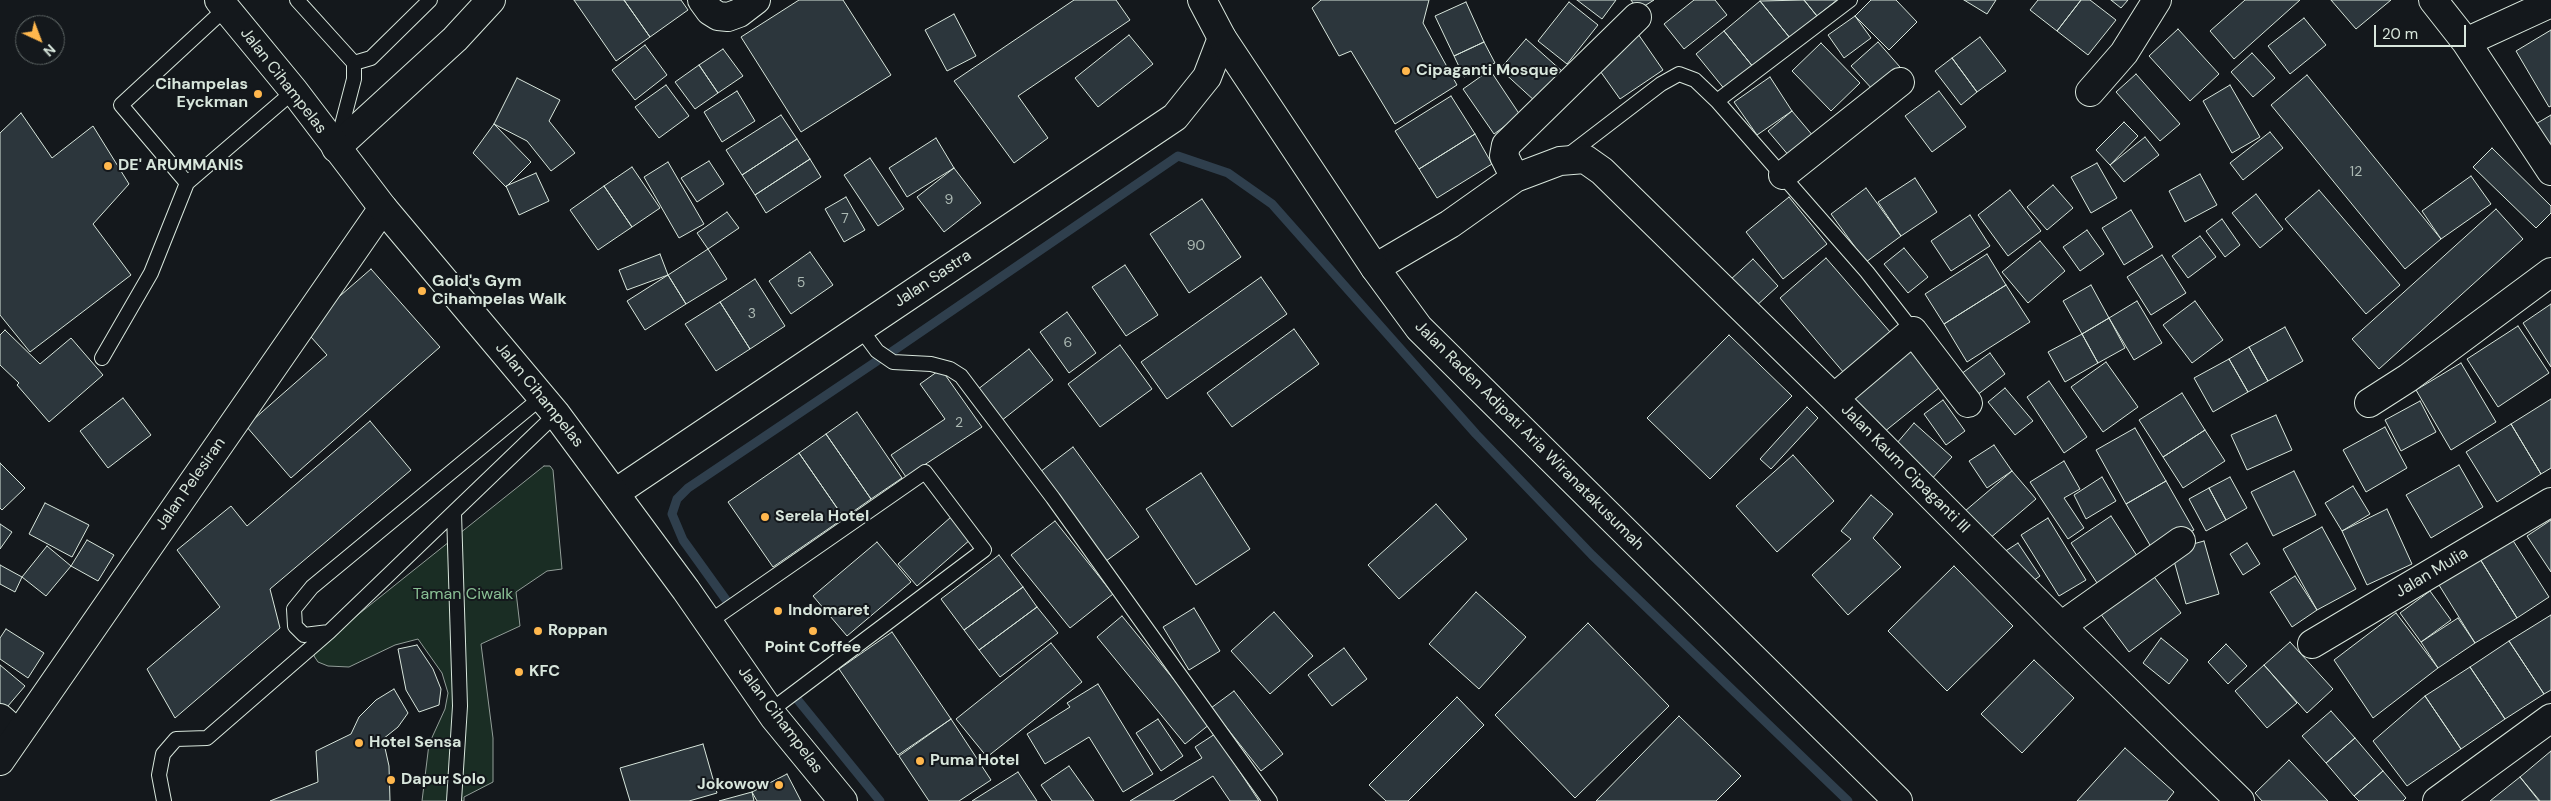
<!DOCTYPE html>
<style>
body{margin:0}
#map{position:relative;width:2551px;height:801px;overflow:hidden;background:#14181c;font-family:"DM Sans",sans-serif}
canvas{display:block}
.north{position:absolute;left:15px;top:15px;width:50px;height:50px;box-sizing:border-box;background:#14181c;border:1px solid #626a69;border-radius:50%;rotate:137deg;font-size:14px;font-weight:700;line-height:20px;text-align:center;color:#d8e6dc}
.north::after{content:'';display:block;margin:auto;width:18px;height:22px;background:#ffb74d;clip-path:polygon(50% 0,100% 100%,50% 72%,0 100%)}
.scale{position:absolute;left:2374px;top:25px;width:92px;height:22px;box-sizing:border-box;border:2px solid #d8e6dc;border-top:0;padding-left:6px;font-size:15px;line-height:18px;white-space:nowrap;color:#d8e6dc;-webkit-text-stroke:4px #14181c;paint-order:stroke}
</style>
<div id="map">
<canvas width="2551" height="801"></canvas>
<div class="north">N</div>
<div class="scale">20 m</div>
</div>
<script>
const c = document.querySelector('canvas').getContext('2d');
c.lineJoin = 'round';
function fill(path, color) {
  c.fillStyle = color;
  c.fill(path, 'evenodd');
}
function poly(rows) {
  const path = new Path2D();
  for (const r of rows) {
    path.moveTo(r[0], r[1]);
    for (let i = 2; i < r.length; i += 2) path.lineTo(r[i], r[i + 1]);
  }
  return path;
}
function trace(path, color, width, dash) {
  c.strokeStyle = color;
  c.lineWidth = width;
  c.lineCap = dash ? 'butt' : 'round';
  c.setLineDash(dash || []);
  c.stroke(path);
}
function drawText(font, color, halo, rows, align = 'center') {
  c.font = font + ' "DM Sans",sans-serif';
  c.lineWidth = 4;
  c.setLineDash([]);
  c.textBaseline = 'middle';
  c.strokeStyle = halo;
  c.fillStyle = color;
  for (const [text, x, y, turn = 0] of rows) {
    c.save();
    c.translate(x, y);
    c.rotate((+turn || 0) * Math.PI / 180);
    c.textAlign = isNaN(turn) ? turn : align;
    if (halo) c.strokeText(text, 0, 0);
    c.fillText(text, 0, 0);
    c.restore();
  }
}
const green = poly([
 [544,466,550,466,553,470,562,569,547,571,516,592,520,626,481,644,493,738,493,782,464,797,464,801,422,801,429,744,445,709,448,693,442,673,418,639,395,645,349,667,328,666,318,662,314,656,315,649,544,466]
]);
const stream = poly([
 [890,353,1178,156,1228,173,1272,204,1476,434,1592,555,1848,801],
 [729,604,683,540,672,514,677,499,688,488,877,361],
 [797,699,880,801]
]);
const building = poly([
 [574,0,624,0,650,37,616,61,574,0],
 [624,0,681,0,688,10,650,37,624,0],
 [799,0,843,0,891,75,801,132,741,37,799,0],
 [1074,0,1116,0,1130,20,1018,96,1048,138,1014,163,954,81,1074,0],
 [1321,0,1429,0,1423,23,1457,85,1395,124,1351,51,1339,56,1312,8,1321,0],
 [1577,0,1616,0,1602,19,1577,0],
 [1631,0,1654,0,1638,10,1631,0],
 [1694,0,1715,0,1727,15,1684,49,1664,24,1694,0],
 [1804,0,1817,16,1790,38,1760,1,1804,0],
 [1804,0,1837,0,1817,16,1804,0],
 [1871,0,1896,0,1917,22,1889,50,1855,16,1871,0],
 [1964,0,1996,0,1987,14,1964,0],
 [2038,0,2081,0,2057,31,2030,10,2038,0],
 [2081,0,2090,0,2116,20,2088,55,2057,31,2081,0],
 [2111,0,2128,0,2121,8,2111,0],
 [2245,0,2300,0,2234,59,2210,31,2245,0],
 [2331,0,2391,0,2356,29,2331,0],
 [1760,1,1790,38,1754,68,1724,31,1760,1],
 [1466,2,1484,42,1454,56,1435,16,1466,2],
 [1569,2,1598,25,1567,64,1538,41,1569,2],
 [954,14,976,56,947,71,925,30,954,14],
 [1855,16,1871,38,1844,58,1828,35,1855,16],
 [2304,18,2326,45,2290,74,2268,46,2304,18],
 [2178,29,2219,74,2190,101,2149,56,2178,29],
 [2551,30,2551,106,2549,107,2516,51,2551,30],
 [1636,31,1663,70,1620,99,1593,61,1636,31],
 [1724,31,1754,68,1726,91,1696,54,1724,31],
 [1129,35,1153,64,1098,107,1075,78,1129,35],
 [1980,37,2006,71,1977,92,1952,58,1980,37],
 [1526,39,1563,72,1536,102,1500,69,1526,39],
 [1484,42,1495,63,1464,77,1454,56,1484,42],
 [1878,42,1900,67,1874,91,1851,66,1878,42],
 [1821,43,1860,83,1831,111,1792,71,1821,43],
 [645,45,667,75,635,100,612,70,645,45],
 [723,49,743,76,718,93,699,65,723,49],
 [2252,53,2275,78,2253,97,2231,72,2252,53],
 [1952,58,1977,92,1961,105,1935,71,1952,58],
 [699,65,718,93,695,109,675,82,699,65],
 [1490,70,1520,115,1494,134,1463,89,1490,70],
 [2136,74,2180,124,2160,141,2116,92,2136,74],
 [2307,75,2441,239,2405,269,2271,105,2307,75],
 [1770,77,1792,111,1757,135,1734,102,1770,77],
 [517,78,560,100,549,121,575,153,551,171,527,141,494,124,517,78],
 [666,85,689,116,659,138,635,107,666,85],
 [2230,85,2260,137,2232,153,2203,101,2230,85],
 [737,91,755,121,722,142,704,112,737,91],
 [1939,91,1966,127,1932,152,1905,116,1939,91],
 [1451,96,1475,134,1419,169,1395,131,1451,96],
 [1792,111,1814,137,1790,157,1768,131,1792,111],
 [21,113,52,158,93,126,129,184,93,224,131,275,30,352,0,315,0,133,21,113],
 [781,115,797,139,742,175,726,150,781,115],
 [2551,115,2551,154,2534,125,2551,115],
 [2124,122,2138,136,2110,165,2096,150,2124,122],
 [494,124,531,162,506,187,473,153,494,124],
 [2270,132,2283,148,2243,180,2230,163,2270,132],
 [1475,134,1492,164,1437,198,1419,169,1475,134],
 [2145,137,2159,155,2124,182,2110,165,2145,137],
 [936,138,954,168,907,197,889,168,936,138],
 [797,139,810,159,755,195,742,175,797,139],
 [2492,148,2551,206,2551,213,2536,228,2473,167,2492,148],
 [870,158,904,209,878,226,844,175,870,158],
 [810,159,821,177,766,213,755,195,810,159],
 [709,161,724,184,697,202,681,178,709,161],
 [668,162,704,224,679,238,644,177,668,162],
 [2097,163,2117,198,2091,213,2071,177,2097,163],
 [632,167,660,208,632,227,604,186,632,167],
 [954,168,981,203,944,232,917,197,954,168],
 [536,173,549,201,519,215,506,186,536,173],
 [2200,174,2217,205,2185,222,2169,191,2200,174],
 [2471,176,2491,204,2441,239,2422,211,2471,176],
 [1915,178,1937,212,1901,236,1878,202,1915,178],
 [2053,185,2073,208,2047,230,2027,207,2053,185],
 [604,186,632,227,598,250,570,210,604,186],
 [1866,188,1901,236,1866,262,1831,214,1866,188],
 [2010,190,2041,231,2008,256,1978,215,2010,190],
 [2319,190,2400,285,2366,314,2285,219,2319,190],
 [2256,194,2283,229,2260,248,2232,213,2256,194],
 [846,197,865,230,844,242,825,209,846,197],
 [1789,197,1827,244,1783,279,1746,232,1789,197],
 [1202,199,1241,257,1189,293,1150,234,1202,199],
 [2496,209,2523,239,2379,369,2352,339,2496,209],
 [2131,210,2153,247,2124,265,2102,228,2131,210],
 [727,212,739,228,708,249,697,233,727,212],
 [1970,215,1990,246,1951,271,1931,241,1970,215],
 [2222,219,2240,245,2225,257,2206,231,2222,219],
 [2087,230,2104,254,2080,271,2063,247,2087,230],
 [2200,236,2216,257,2188,278,2172,256,2200,236],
 [2040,241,2065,271,2028,303,2002,272,2040,241],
 [1904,248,1928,277,1908,293,1884,264,1904,248],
 [708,249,727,279,686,304,668,275,708,249],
 [810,252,833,285,791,314,769,281,810,252],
 [660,254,668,275,627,290,619,270,660,254],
 [1987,254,2006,285,1944,324,1925,294,1987,254],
 [2162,255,2186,293,2151,315,2127,277,2162,255],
 [1826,258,1897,340,1850,380,1780,298,1826,258],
 [1753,259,1778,286,1755,307,1730,280,1753,259],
 [1125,265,1158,315,1126,336,1092,287,1125,265],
 [371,269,440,347,291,478,246,426,327,355,303,328,371,269],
 [668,275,686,304,645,330,627,301,668,275],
 [1261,277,1287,314,1167,399,1141,362,1261,277],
 [755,279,785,326,750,349,720,302,755,279],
 [2006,285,2030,322,1967,362,1944,324,2006,285],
 [2091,285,2109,318,2082,334,2063,301,2091,285],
 [2137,301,2162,343,2134,360,2109,318,2137,301],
 [2195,301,2223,340,2192,363,2163,325,2195,301],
 [720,302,750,349,716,371,685,324,720,302],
 [2551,304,2551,367,2523,323,2551,304],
 [1067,312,1096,353,1069,373,1040,332,1067,312],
 [2109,318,2125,348,2098,363,2082,334,2109,318],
 [2518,326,2549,373,2498,407,2467,359,2518,326],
 [2285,327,2303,361,2268,381,2249,347,2285,327],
 [1294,329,1319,364,1232,427,1207,393,1294,329],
 [5,330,40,364,71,338,103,375,49,422,17,385,19,383,0,365,0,335,5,330],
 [2082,334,2098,363,2065,382,2048,352,2082,334],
 [1729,335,1792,396,1710,479,1647,418,1729,335],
 [1120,345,1152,389,1100,427,1068,384,1120,345],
 [1907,347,1940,387,1879,436,1846,395,1907,347],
 [2249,347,2268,381,2248,392,2229,359,2249,347],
 [1029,349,1053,380,1001,421,977,390,1029,349],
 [1990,353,2005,374,1977,395,1961,374,1990,353],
 [2229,359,2248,392,2213,412,2194,378,2229,359],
 [2106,362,2138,407,2103,432,2071,387,2106,362],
 [2461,363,2496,422,2451,450,2416,390,2461,363],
 [941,369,982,427,906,477,891,455,945,419,920,384,941,369],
 [2049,381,2087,437,2064,453,2027,397,2049,381],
 [2005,388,2033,421,2015,435,1988,402,2005,388],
 [2182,393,2205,430,2163,457,2139,420,2182,393],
 [123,398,151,435,108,468,80,431,123,398],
 [2551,399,2551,468,2541,474,2511,424,2551,399],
 [1943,400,1965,431,1946,445,1924,414,1943,400],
 [2420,401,2436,432,2401,451,2385,420,2420,401],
 [1807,407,1818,418,1771,469,1760,459,1807,407],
 [857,412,902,478,871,499,826,434,857,412],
 [2276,415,2292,450,2247,470,2231,435,2276,415],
 [370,421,411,470,270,589,280,628,175,718,147,669,220,607,177,550,231,506,247,526,370,421],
 [1914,423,1952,457,1928,483,1891,450,1914,423],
 [2511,424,2541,474,2497,502,2466,452,2511,424],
 [2385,427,2407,468,2366,492,2343,450,2385,427],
 [2135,428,2166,481,2126,504,2096,450,2135,428],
 [2205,430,2225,461,2183,488,2163,457,2205,430],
 [826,434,871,499,844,518,799,453,826,434],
 [1994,445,2012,471,1987,488,1969,461,1994,445],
 [1073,447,1139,537,1106,561,1040,472,1073,447],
 [799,453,844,518,773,567,728,502,799,453],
 [1793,455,1834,501,1777,552,1736,506,1793,455],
 [2064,461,2080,489,2064,498,2084,528,2068,539,2030,482,2064,461],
 [0,463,25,488,2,510,0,508,0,463],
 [2459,465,2483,507,2431,538,2406,495,2459,465],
 [2012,471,2036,499,1982,545,1958,517,2012,471],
 [2294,471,2316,515,2273,536,2251,492,2294,471],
 [1201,473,1250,549,1196,585,1146,509,1201,473],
 [2102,477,2116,501,2086,519,2074,495,2102,477],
 [2230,477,2247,508,2226,520,2209,488,2230,477],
 [2166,481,2194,530,2154,552,2126,504,2166,481],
 [2353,486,2370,514,2342,531,2325,503,2353,486],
 [2209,488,2226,520,2206,531,2189,499,2209,488],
 [1871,495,1893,514,1873,538,1901,567,1848,615,1812,575,1851,539,1841,531,1871,495],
 [45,503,89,525,72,557,29,534,45,503],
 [1436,504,1467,539,1399,599,1368,565,1436,504],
 [2387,509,2412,564,2367,585,2342,531,2387,509],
 [2111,516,2141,562,2101,589,2071,543,2111,516],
 [951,517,971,539,917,586,898,564,951,517],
 [2048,518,2086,580,2059,596,2021,535,2048,518],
 [2551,520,2551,572,2527,536,2551,520],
 [1055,521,1113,594,1070,628,1011,555,1055,521],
 [0,524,12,532,0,549,0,524],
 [2322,527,2356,589,2317,610,2283,549,2322,527],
 [2512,539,2549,597,2517,618,2480,559,2512,539],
 [87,540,114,555,98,581,71,566,87,540],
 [2204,541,2219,594,2186,604,2171,550,2204,541],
 [877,542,911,582,847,636,813,596,877,542],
 [2018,543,2040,576,2026,586,2004,552,2018,543],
 [2247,543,2260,564,2243,575,2230,554,2247,543],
 [47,546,71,566,46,596,22,577,47,546],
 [999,555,1023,587,964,630,941,599,999,555],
 [2480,559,2517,618,2475,643,2439,585,2480,559],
 [0,565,22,577,15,592,0,584,0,565],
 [1954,566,2013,626,1947,691,1888,631,1954,566],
 [2149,570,2181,613,2129,652,2097,609,2149,570],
 [2295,576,2317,610,2292,627,2270,592,2295,576],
 [1023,587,1037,607,979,650,964,630,1023,587],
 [2430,591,2451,620,2421,642,2400,613,2430,591],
 [1476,592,1526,637,1479,689,1429,644,1476,592],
 [1037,607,1058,633,1000,677,979,650,1037,607],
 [1194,608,1220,651,1189,670,1163,627,1194,608],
 [1274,612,1313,656,1270,694,1231,651,1274,612],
 [2396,613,2438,668,2373,718,2334,660,2396,613],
 [2551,615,2551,690,2544,694,2509,641,2551,615],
 [1122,616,1210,724,1185,744,1097,637,1122,616],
 [2458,618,2475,643,2438,668,2421,642,2458,618],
 [1588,623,1669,706,1575,798,1495,715,1588,623],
 [6,629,44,653,28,678,0,659,0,638,6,629],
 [892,632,951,719,898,755,839,669,892,632],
 [2161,638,2188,660,2169,684,2143,663,2161,638],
 [2509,641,2544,694,2505,719,2470,667,2509,641],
 [2290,642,2333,689,2307,713,2264,665,2290,642],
 [1051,643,1082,682,987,757,956,719,1051,643],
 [2226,644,2247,666,2228,684,2208,662,2226,644],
 [417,645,433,669,441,689,439,705,419,712,406,690,398,649,417,645],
 [1344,648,1367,679,1332,706,1308,675,1344,648],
 [2034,660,2074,698,2022,753,1981,714,2034,660],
 [0,665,25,686,2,713,0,712,0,665],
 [2264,665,2297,703,2267,728,2235,691,2264,665],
 [2470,667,2505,719,2461,749,2425,696,2470,667],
 [1098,684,1153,774,1123,792,1089,737,1045,764,1027,734,1070,707,1067,703,1098,684],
 [394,689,408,713,398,727,383,739,389,766,390,801,270,801,318,782,316,751,351,734,359,717,376,700,394,689],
 [1234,691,1283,754,1261,771,1211,708,1234,691],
 [2425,696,2461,749,2407,786,2373,741,2425,696],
 [1457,697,1484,725,1408,801,1386,801,1369,785,1457,697],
 [2331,711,2355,738,2326,763,2302,736,2331,711],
 [1679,716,1741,776,1716,801,1596,801,1679,716],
 [951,719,991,780,959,801,929,801,899,756,951,719],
 [1158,719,1183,756,1161,771,1136,733,1158,719],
 [1215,734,1259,801,1230,801,1213,776,1173,801,1130,801,1202,758,1195,747,1215,734],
 [2355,738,2383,771,2354,796,2326,763,2355,738],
 [703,744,717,793,689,801,630,801,620,768,703,744],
 [2125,748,2174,792,2167,801,2077,801,2125,748],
 [2551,751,2551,801,2540,801,2520,777,2551,751],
 [2289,760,2328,801,2262,801,2255,793,2289,760],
 [1069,766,1094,801,1052,801,1041,785,1069,766],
 [2383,771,2406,798,2403,801,2359,801,2354,796,2383,771],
 [1018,772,1037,801,972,801,1018,772],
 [787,774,801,801,757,801,752,792,787,774],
 [2520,777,2539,801,2490,801,2520,777],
 [752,792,754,801,719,801,752,792]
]);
const lane = poly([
 [297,0,354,63,354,79,338,140],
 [354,63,371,58,430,0],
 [1717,101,1850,0],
 [1567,156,1661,84,1679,74,1695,80,1717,101,1867,272,1913,331],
 [187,183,294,91],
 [860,328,877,351,893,362,931,364,950,369,961,376,1053,498,1270,801],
 [102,358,151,273,187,183,121,105,226,8],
 [454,513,460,706,454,801],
 [709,622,925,472,984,550,770,711],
 [329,632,304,635,295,626,294,609,312,587,542,397],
 [164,801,159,775,163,754,176,739,207,738,329,632,556,414]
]);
const street = poly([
 [702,0,710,11,718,16,728,17,739,13,756,0],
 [2433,0,2466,42,2551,171],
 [2466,42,2551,3],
 [2090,92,2124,53,2157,0],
 [1783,175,1900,82],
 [1515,178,1504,156,1506,145,1637,17],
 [1375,268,1450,224,1515,178,1560,161,1585,159,1602,171,1834,398,2061,626,2240,801],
 [1834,398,1913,331,1968,403],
 [2369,403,2408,378,2551,272],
 [615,493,1175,117,1207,77,1222,38],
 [2061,626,2181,541],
 [2312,644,2551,502],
 [0,718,18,734],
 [2437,801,2551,718]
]);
const secondary = poly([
 [336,148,455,39,491,0],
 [0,761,383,208]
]);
const primary = poly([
 [219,0,294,91,383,208,556,414,686,590,774,717,843,801],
 [1202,0,1222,38,1375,268,1419,328,1898,801]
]);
const markers = [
 [1406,71,5,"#ffb74d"],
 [258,94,5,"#ffb74d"],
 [108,166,5,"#ffb74d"],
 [422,291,5,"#ffb74d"],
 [765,517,5,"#ffb74d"],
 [778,611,5,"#ffb74d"],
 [538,631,5,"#ffb74d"],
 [813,631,5,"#ffb74d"],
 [519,672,5,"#ffb74d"],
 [359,743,5,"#ffb74d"],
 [920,761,5,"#ffb74d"],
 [391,780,5,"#ffb74d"],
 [779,785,5,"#ffb74d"]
];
const numberNames = [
 ["12",2356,172],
 ["9",949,200],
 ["7",845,219],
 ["90",1196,246],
 ["5",801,283],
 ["3",752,314],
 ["6",1068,343],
 ["2",959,423]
];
const poiNames = [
 ["Cipaganti Mosque",1416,71],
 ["Cihampelas",248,85,"right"],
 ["Eyckman",248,103,"right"],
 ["DE' ARUMMANIS",118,166],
 ["Gold's Gym",432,282],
 ["Cihampelas Walk",432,300],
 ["Serela Hotel",775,517],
 ["Indomaret",788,611],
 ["Roppan",548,631],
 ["Point Coffee",813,648,"center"],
 ["KFC",529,672],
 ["Hotel Sensa",369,743],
 ["Puma Hotel",930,761],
 ["Dapur Solo",401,780],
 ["Jokowow",769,785,"right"]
];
const streetNames = [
 ["Jalan Cihampelas",283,81,52],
 ["Jalan Sastra",933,279,-34],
 ["Jalan Cihampelas",539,395,51],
 ["Jalan Raden Adipati Aria Wiranatakusumah",1529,436,45],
 ["Jalan Kaum Cipaganti III",1905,469,45],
 ["Jalan Pelesiran",191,484,-55],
 ["Jalan Mulia",2432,573,-31],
 ["Jalan Cihampelas",780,720,53]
];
const parkNames = [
 ["Taman Ciwalk",463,595]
];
fill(green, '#1a2d24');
trace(green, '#939e99', 1);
trace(stream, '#2f3f4d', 9);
fill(building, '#2c363c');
trace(building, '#d8e6dc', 1);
trace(lane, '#d8e6dc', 16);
trace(street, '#d8e6dc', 30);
trace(secondary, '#d8e6dc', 30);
trace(primary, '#d8e6dc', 30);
trace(lane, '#14181c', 14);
trace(street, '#14181c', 28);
trace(secondary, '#14181c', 28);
trace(primary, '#14181c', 28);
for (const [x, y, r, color] of markers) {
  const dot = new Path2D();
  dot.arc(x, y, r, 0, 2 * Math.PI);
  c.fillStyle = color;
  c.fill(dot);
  trace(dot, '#14181c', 2);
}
drawText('14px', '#adbab4', null, numberNames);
drawText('bold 16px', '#d8e6dc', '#14181c', poiNames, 'left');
drawText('16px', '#d8e6dc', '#14181c', streetNames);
drawText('16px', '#8ac095', '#14181c', parkNames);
</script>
